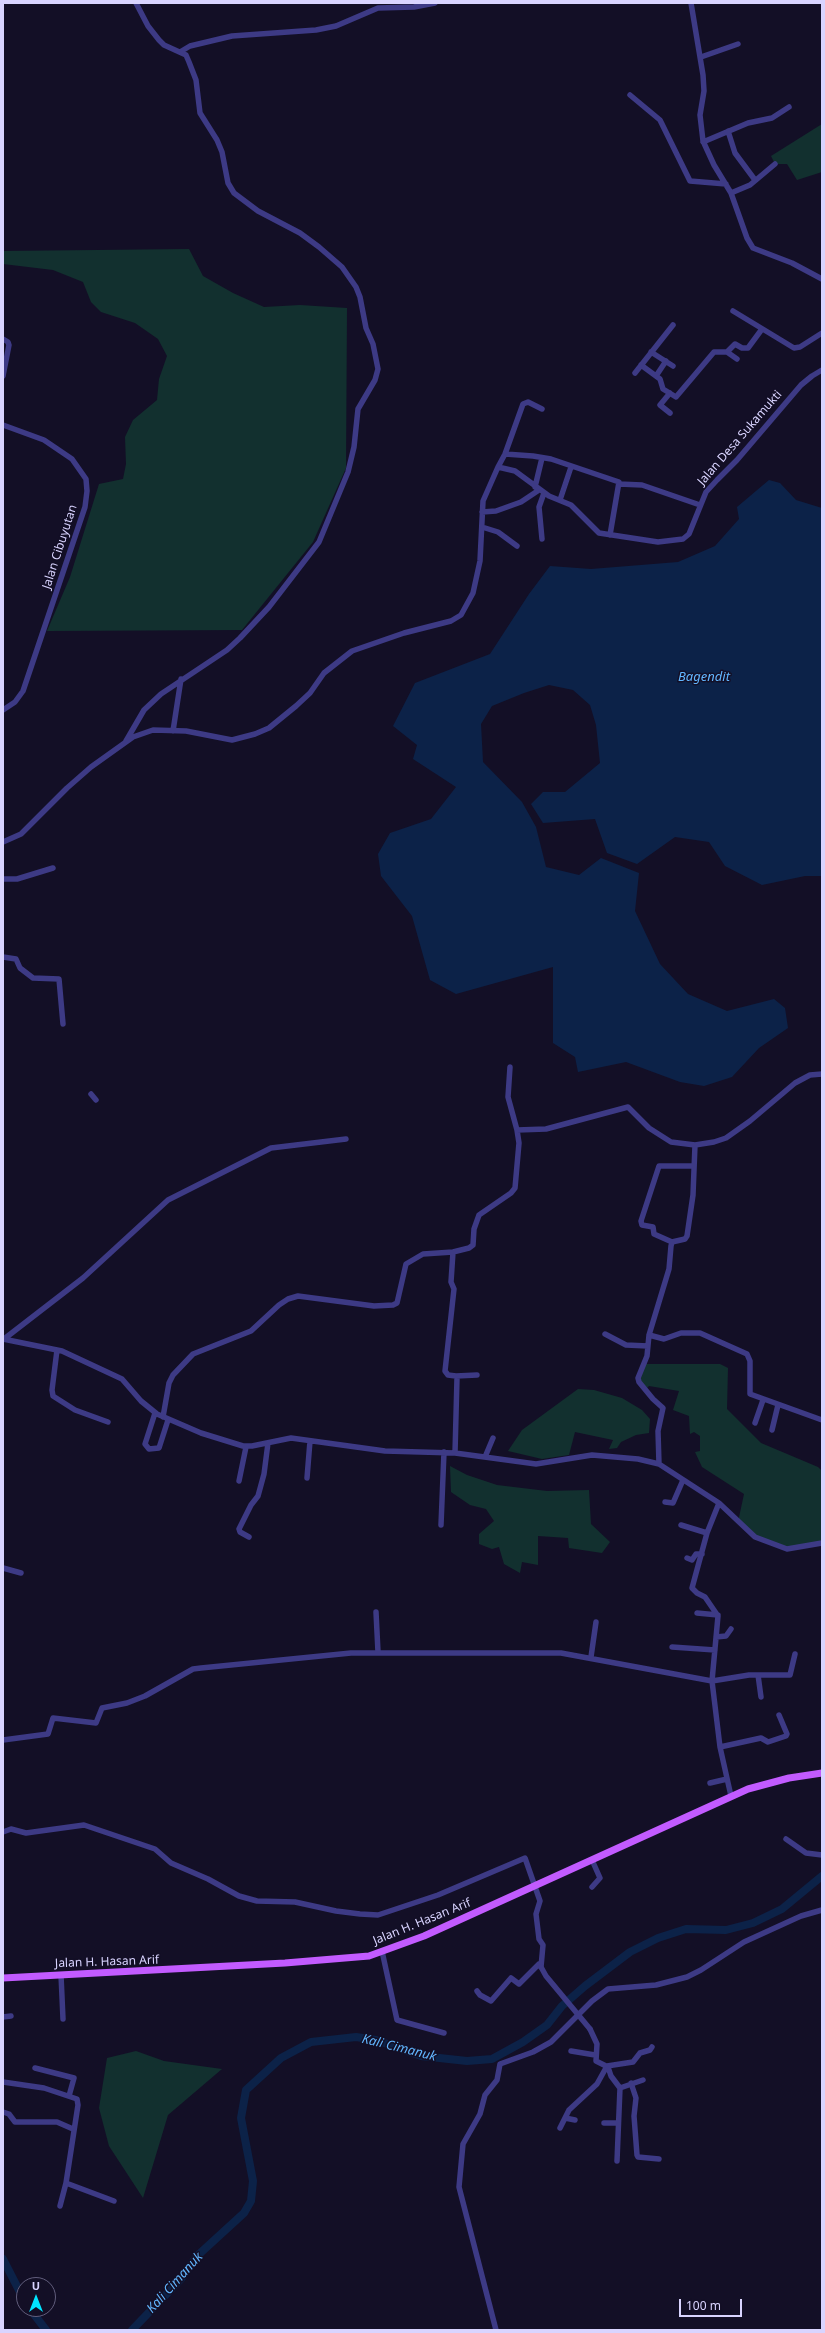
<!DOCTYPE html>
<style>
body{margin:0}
#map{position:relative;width:825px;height:2333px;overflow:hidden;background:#130f26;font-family:"Noto Sans",sans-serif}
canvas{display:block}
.frame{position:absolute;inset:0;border:4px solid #d9d4ff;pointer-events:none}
.north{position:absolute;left:16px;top:2277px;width:40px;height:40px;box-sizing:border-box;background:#130f26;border:1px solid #625e7d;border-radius:50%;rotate:0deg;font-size:11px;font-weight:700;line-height:16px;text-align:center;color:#d9d4ff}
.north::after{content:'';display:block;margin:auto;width:14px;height:18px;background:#00e5ff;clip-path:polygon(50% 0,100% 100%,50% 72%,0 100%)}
.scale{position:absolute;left:679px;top:2299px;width:63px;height:18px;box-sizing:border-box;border:2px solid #d9d4ff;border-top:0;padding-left:5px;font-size:12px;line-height:14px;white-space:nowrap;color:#d9d4ff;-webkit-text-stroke:3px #130f26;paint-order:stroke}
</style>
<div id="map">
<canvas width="825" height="2333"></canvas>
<div class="frame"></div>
<div class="north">U</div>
<div class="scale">100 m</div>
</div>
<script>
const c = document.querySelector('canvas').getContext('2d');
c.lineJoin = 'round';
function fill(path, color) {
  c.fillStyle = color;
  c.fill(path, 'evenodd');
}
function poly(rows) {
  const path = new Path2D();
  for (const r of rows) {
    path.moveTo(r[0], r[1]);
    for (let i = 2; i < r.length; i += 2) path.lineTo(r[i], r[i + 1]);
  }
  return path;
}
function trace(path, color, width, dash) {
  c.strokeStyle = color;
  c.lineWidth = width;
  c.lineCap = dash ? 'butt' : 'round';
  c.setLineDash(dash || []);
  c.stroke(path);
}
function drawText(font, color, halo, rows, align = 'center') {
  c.font = font + ' "Noto Sans",sans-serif';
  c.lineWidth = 3;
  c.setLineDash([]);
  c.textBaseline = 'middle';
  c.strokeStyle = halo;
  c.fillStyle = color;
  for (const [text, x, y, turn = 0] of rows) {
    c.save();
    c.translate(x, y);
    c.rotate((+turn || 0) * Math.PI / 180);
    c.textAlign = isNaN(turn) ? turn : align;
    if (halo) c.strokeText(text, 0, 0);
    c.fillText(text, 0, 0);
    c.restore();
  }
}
const green = poly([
 [822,124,822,172,797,180,787,164,775,164,771,156],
 [189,249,203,276,233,293,264,307,300,305,347,308,346,468,313,542,242,630,47,631,70,577,99,484,123,479,126,464,125,437,133,420,157,400,159,379,167,356,158,339,135,323,101,312,91,302,83,282,53,270,3,264,3,251],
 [645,1364,720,1364,728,1368,727,1409,761,1443,818,1467,822,1471,822,1543,791,1549,755,1537,738,1522,744,1494,702,1467,695,1452,700,1451,700,1436,694,1432,690,1434,689,1416,673,1410,679,1391,649,1386,646,1389,638,1380],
 [578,1389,594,1390,622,1398,642,1410,650,1419,649,1433,636,1435,621,1442,617,1448,609,1449,613,1440,575,1432,569,1455,542,1459,508,1451,522,1430],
 [450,1466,467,1475,497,1485,547,1491,589,1490,591,1524,610,1542,602,1553,569,1548,568,1538,538,1536,538,1565,522,1562,520,1573,504,1564,499,1547,492,1549,479,1544,479,1534,494,1521,486,1509,470,1505,451,1492],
 [136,2051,164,2061,222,2069,168,2115,143,2198,109,2146,99,2108,107,2058]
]);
const water = poly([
 [769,480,780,483,796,500,822,508,822,876,805,876,762,885,725,866,709,842,675,837,637,864,607,853,595,819,543,823,531,804,543,792,565,792,600,763,596,725,590,705,573,690,549,685,524,693,492,706,481,724,483,762,522,802,536,827,546,867,579,875,601,858,639,873,635,911,660,964,688,994,727,1011,774,999,785,1008,788,1028,759,1048,732,1077,704,1086,680,1082,626,1062,578,1072,575,1057,553,1043,553,967,456,994,430,980,412,916,381,876,378,854,390,833,431,819,456,787,413,759,417,745,393,726,415,683,490,654,529,594,550,566,591,569,678,562,715,546,739,519,737,507]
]);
const river = poly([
 [3,2259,24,2300],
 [30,2309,46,2330],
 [132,2330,181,2279,197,2256,244,2213,251,2201,253,2181,241,2118,246,2090,281,2058,311,2042,356,2037,376,2040,421,2056,467,2061,492,2059,523,2042,547,2025,562,2006,585,1986,630,1952,658,1938,686,1929,726,1930,753,1923,782,1909,822,1876]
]);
const minor = poly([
 [691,3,703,75,704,91,700,115,703,141,714,165,731,193,747,238,753,248,792,263,822,279],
 [180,52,190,46,232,36,316,30,336,26,378,8,414,7,435,3],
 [701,57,738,44],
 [630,95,660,120,690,181,726,184],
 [728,131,735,153,755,180],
 [703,142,748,123,772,118,789,107],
 [731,193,750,185,775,164],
 [733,311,794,348,800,347,822,333],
 [3,339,8,342,9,345,3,376],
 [651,352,673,366],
 [727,352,737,359],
 [641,365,660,379,663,389,676,397,714,352,727,352,735,344,742,348,748,348,762,329],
 [635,373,673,325],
 [656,376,666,361],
 [670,413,660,405,670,393],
 [3,425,44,440,72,459,86,479,87,491,85,507,23,691,15,702,3,710],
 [505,454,533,456,551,459,619,482,610,535],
 [498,467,505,454,523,404,528,402,542,409],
 [619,484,642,485,700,505],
 [535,487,542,458],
 [560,500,571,467],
 [482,512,496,511,521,502,539,490],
 [482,527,498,532,517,546],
 [542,539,539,507,544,493],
 [173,731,181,679],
 [126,741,144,710,161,694,227,650,240,638,269,607,319,542,348,472,354,447,358,409,375,380,378,369,373,344,366,328,360,297,356,287,342,267,319,247,300,233,258,211,234,193,228,183,222,152,217,140,200,113,196,80,189,62,186,55,164,45,159,40,148,26,136,3],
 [3,842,21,834,67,788,91,767,133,737,153,730,186,731,232,740,255,734,269,728,296,706,310,693,324,673,352,651,404,633,451,621,461,615,473,593,480,561,483,501,498,467,515,471,549,496,571,505,599,533,658,542,683,539,689,534,706,492,717,480,737,460,801,385,812,376,822,370],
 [3,879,17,879,53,868],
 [3,957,16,959,20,968,33,978,59,979,63,1024],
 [510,1067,508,1097,517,1130],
 [91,1094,96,1100],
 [672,1242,654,1234,653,1227,642,1225,641,1221,659,1166,694,1166],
 [453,1252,451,1282,454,1289,445,1371,448,1375,456,1376,457,1378,455,1453],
 [605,1334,626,1345,648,1346],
 [649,1335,664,1339,681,1333,700,1333,747,1354,750,1361,750,1394,822,1420],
 [3,1339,62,1351,122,1379,141,1401,157,1414,201,1433,243,1446,252,1446,291,1438,385,1451,455,1453,536,1464,592,1455,638,1459,659,1464,719,1503,755,1537,787,1549,822,1543],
 [4,1339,83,1278,168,1200,271,1148,346,1139],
 [57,1350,52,1390,53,1396,75,1410,108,1422],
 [456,1376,477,1375],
 [155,1413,145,1444,149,1449,159,1448,168,1420],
 [163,1417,169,1383,173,1375,193,1354,251,1331,279,1305,288,1299,298,1296,374,1306,393,1305,397,1303,406,1264,423,1254,453,1252,469,1248,473,1245,474,1229,479,1215,511,1193,515,1188,519,1143,517,1130,546,1129,628,1107,649,1128,671,1142,695,1145,714,1142,726,1138,750,1121,795,1083,810,1075,822,1074],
 [755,1423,763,1400],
 [772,1430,778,1405],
 [485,1457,493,1438],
 [659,1464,658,1431,663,1408,653,1399,639,1382,638,1378,647,1356,649,1335,669,1269,671,1246,672,1242,685,1239,687,1236,693,1195,695,1145],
 [307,1478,310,1441],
 [239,1481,246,1447],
 [665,1502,673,1503,683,1480],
 [719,1503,707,1533,692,1588,697,1593,705,1597,718,1616,712,1681,749,1675,790,1675,795,1654],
 [441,1525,444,1452],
 [681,1525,707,1533],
 [249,1537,240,1532,239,1529,251,1505,258,1496,264,1474,268,1443],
 [687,1558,692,1560,696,1554,702,1554],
 [3,1568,21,1573],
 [376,1612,378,1652],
 [697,1613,718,1615],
 [716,1637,726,1636,731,1629],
 [672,1647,715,1650],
 [591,1657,596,1622],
 [758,1675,761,1697],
 [3,1740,48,1734,53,1718,96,1723,102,1708,127,1703,145,1696,193,1669,201,1668,351,1653,561,1653,712,1681,720,1747,731,1796],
 [720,1747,761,1738,768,1742,786,1736,787,1734,779,1715],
 [710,1783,727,1779],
 [3,1832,11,1829,26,1833,84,1825,155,1849,171,1863,208,1879,239,1896,257,1901,295,1902,336,1911,360,1914,378,1915,438,1895,525,1858,540,1901,536,1914,539,1939,543,1945,541,1967],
 [786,1839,806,1853,822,1855],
 [592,1860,600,1878,592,1887],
 [382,1951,397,2020,444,2033],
 [61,1975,63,2019],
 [477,1991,480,1995,491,2001,511,1978,519,1984,539,1964],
 [3,2017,11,2016],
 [590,2029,597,2044,596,2061,608,2067,611,2076,620,2088,617,2161],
 [571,2051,595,2055],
 [35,2068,74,2078,69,2096],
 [3,2082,44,2088,77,2099,78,2105,66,2183,114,2201],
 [631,2083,636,2098,634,2116,637,2155,638,2157,659,2159],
 [620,2088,643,2080],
 [3,2112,9,2114,15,2122,57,2122,73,2129],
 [565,2118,575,2120],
 [604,2123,617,2123],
 [560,2128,569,2110,597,2084,607,2066,633,2062,640,2053,650,2050,652,2047],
 [60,2206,66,2183],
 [496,2330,459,2187,463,2144,480,2114,485,2095,497,2080,500,2064,533,2052,551,2042,592,2001,608,1989,656,1985,687,1977,701,1970,744,1942,801,1916,822,1910]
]);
const major = poly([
 [3,1978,285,1963,369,1956,424,1936,748,1789,789,1778,822,1773]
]);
const minorBridge = poly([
 [541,1967,546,1976,590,2029]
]);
const streetNames = [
 ["Jalan Desa Sukamukti",740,438,-49],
 ["Jalan Cibuyutan",60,547,-72],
 ["Jalan H. Hasan Arif",422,1922,-22],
 ["Jalan H. Hasan Arif",107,1962,-2]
];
const waterNames = [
 ["Bagendit",704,677],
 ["Kali Cimanuk",399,2048,14],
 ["Kali Cimanuk",175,2283,-48]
];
fill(green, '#12302f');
fill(water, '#0c2248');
trace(river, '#0c2248', 8);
trace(minor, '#3d3a85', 5.5);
trace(major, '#c25bff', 7);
trace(minorBridge, '#3d3a85', 5.5);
drawText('12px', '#d9d4ff', '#130f26', streetNames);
drawText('italic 13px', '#62b6ff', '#130f26', waterNames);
</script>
